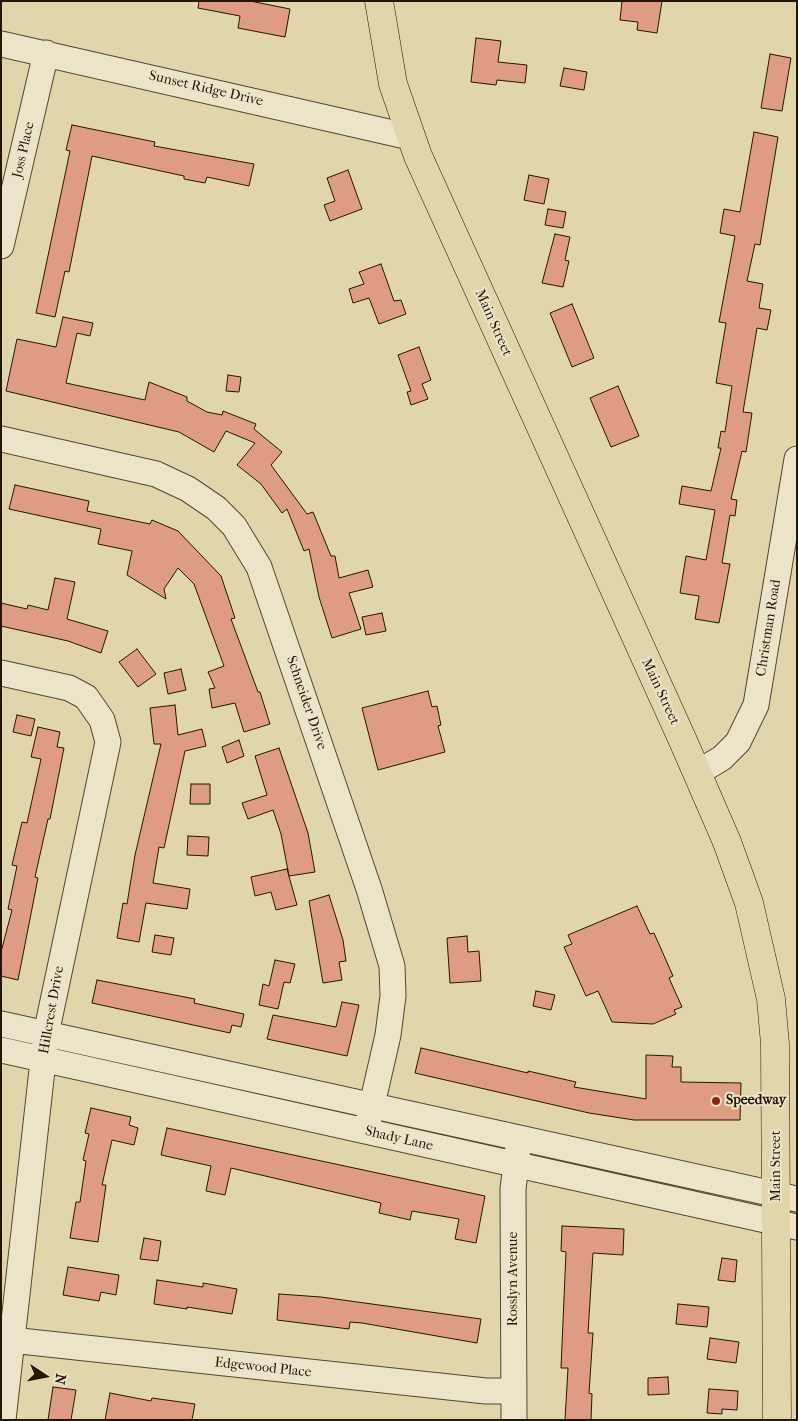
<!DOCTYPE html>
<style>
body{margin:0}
#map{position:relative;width:798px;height:1421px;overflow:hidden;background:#e1d5ac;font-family:"IM FELL French Canon",serif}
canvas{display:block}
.frame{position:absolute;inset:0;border:2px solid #251505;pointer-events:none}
.north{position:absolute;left:20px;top:1351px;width:50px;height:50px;-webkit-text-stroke:4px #ece4c9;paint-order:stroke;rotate:101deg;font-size:14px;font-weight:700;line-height:20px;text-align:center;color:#251505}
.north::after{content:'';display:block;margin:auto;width:18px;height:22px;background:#251505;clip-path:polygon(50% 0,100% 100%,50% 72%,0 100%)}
</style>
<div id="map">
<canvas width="798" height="1421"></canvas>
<div class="frame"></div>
<div class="north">N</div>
</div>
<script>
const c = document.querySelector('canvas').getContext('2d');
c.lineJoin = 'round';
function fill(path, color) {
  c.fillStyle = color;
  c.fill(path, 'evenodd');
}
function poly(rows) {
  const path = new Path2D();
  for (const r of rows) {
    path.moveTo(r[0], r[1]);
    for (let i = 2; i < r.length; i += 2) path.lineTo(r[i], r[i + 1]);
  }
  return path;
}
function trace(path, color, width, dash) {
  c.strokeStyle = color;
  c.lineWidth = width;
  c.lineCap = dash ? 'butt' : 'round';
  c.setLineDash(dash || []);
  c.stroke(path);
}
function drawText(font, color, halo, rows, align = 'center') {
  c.font = font + ' "IM FELL French Canon",serif';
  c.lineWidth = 4;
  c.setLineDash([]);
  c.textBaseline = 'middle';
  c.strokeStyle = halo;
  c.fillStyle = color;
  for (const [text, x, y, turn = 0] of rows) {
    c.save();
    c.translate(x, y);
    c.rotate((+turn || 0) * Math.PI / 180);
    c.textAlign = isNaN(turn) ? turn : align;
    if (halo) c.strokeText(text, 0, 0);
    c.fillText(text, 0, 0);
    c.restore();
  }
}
const building = poly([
 [199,1,250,1,290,9,285,37,238,28,240,16,198,8,199,1],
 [622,1,662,1,657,33,637,30,638,22,620,20,622,1],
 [476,38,501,41,498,62,527,65,525,83,497,80,496,85,471,82,476,38],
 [770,54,791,58,782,111,761,108,770,54],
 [564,68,587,72,584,90,560,86,564,68],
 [72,125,155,142,154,146,254,164,249,186,207,177,205,183,184,179,184,176,92,156,69,272,65,271,55,317,36,313,70,151,66,150,72,125],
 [754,132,778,137,760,245,755,244,747,281,763,284,759,308,771,310,767,330,757,328,743,412,752,413,746,452,742,451,731,499,737,500,735,516,730,515,722,563,730,564,719,623,695,619,699,596,680,593,686,556,706,560,715,510,679,504,682,486,711,491,721,448,718,448,721,431,725,432,732,386,716,383,726,323,719,322,735,236,720,233,724,209,740,212,754,132],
 [348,170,362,209,330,221,324,205,335,201,327,178,348,170],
 [529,175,549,179,544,204,524,200,529,175],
 [548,209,566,212,563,228,545,225,548,209],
 [555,234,570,237,565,260,569,261,563,287,542,283,555,234],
 [381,264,394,301,401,300,406,314,379,324,369,298,353,303,349,289,364,284,359,272,381,264],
 [572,304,594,358,572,367,550,313,572,304],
 [63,317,93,323,90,336,77,333,66,383,145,400,149,382,187,397,187,401,207,412,222,415,223,411,256,424,254,429,282,452,271,465,307,514,313,512,331,556,335,556,339,578,368,570,373,587,349,593,361,629,332,638,319,597,309,549,304,551,287,509,282,513,261,484,237,465,255,443,226,431,214,452,179,432,6,391,17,339,56,347,63,317],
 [419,347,431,380,422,384,428,399,411,405,407,392,411,391,398,355,419,347],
 [228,375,241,377,239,392,226,391,228,375],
 [618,386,639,436,611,447,590,398,618,386],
 [15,485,89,501,87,511,150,524,152,520,178,531,221,576,235,618,231,619,258,692,260,692,270,724,244,732,235,703,212,708,209,689,215,688,208,672,224,666,194,584,178,568,164,589,166,599,127,575,132,551,98,544,101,529,9,509,15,485],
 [55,578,75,582,67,619,108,631,101,653,68,641,1,626,1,603,27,609,28,605,48,610,55,578],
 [382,613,386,631,366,635,362,617,382,613],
 [137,649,156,674,138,687,119,662,137,649],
 [181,669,186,690,168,694,164,673,181,669],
 [428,691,432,707,437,706,441,725,438,726,445,752,378,770,362,708,428,691],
 [175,705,178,735,202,729,206,746,185,751,164,848,159,847,153,883,190,889,187,909,146,903,139,942,117,938,123,903,127,904,135,855,161,744,154,744,150,708,175,705],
 [17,715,35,719,31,736,13,732,17,715],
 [38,727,60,732,57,747,64,748,50,819,48,819,35,877,38,878,18,980,1,976,1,952,12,910,8,909,17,866,12,865,22,822,27,823,41,759,31,757,38,727],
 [239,740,244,756,227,763,222,747,239,740],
 [279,748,308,833,315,872,289,876,281,834,273,810,248,819,242,803,267,795,255,756,279,748],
 [191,784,210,784,210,804,190,804,191,784],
 [188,836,209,837,208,856,187,855,188,836],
 [287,869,297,905,276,910,271,892,255,896,251,877,287,869],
 [329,895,343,940,346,961,339,962,342,980,323,983,309,901,329,895],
 [637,906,650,934,654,933,673,976,669,978,682,1007,674,1010,676,1014,653,1024,612,1022,598,991,586,996,564,947,572,944,568,935,637,906],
 [155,935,174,938,171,955,152,952,155,935],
 [467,936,468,952,479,951,481,981,450,983,447,938,467,936],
 [275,960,295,964,290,983,284,982,278,1009,259,1005,263,984,269,986,275,960],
 [97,980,195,999,194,1003,244,1014,241,1027,232,1025,230,1033,92,1003,97,980],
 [536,991,555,995,551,1010,533,1006,536,991],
 [342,1002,359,1005,347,1056,267,1039,273,1015,336,1027,342,1002],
 [421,1048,528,1073,528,1071,576,1082,574,1087,646,1099,646,1055,673,1056,672,1067,681,1067,681,1082,741,1083,740,1120,634,1120,589,1113,415,1073,421,1048],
 [91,1108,131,1117,129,1125,138,1128,134,1145,112,1140,102,1185,106,1185,98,1242,70,1238,76,1202,80,1202,86,1161,83,1160,89,1134,85,1133,91,1108],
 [167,1128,485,1196,476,1243,455,1239,459,1219,412,1211,410,1220,379,1213,381,1203,231,1168,225,1195,206,1191,211,1166,161,1155,167,1128],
 [562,1226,624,1229,623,1255,593,1253,588,1333,593,1333,589,1393,592,1394,591,1420,565,1420,568,1368,561,1368,566,1252,561,1251,562,1226],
 [144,1238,161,1241,158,1261,140,1259,144,1238],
 [722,1258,737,1260,735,1282,718,1280,722,1258],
 [68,1267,119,1275,116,1295,101,1292,99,1301,63,1295,68,1267],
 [157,1280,203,1287,203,1283,237,1289,232,1314,187,1307,187,1309,154,1304,157,1280],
 [279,1294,321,1297,481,1319,477,1343,362,1323,350,1322,349,1329,277,1320,279,1294],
 [678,1304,709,1307,707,1327,676,1324,678,1304],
 [710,1338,739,1342,736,1363,707,1359,710,1338],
 [668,1377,669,1394,648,1395,648,1378,668,1377],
 [53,1387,76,1390,71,1420,48,1420,53,1387],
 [709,1389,738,1391,737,1410,722,1409,722,1414,707,1413,709,1389],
 [110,1393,151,1401,152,1398,195,1404,192,1420,105,1420,110,1393]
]);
const minor = poly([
 [1,44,410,137],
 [1,246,46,53],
 [1,439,156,474,188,489,216,508,234,526,259,567,369,889,392,966,393,996,388,1035,366,1131],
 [1,673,69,688,86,697,102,720,108,742,46,1034,3,1420],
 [697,773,722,758,738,742,756,705,797,459],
 [1,1024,797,1199],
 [1,1050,797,1227],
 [11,1340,486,1391,514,1391],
 [514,1420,513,1189,518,1148]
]);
const major = poly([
 [379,1,393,84,418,156,684,743,727,842,749,903,771,999,775,1044,777,1420]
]);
const markers = [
 [716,1101,5,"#8f2418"]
];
const streetNames = [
 ["Sunset Ridge Drive",206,89,13],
 ["Joss Place",24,150,-77],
 ["Main Street",493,323,66],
 ["Christman Road",769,628,-81],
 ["Main Street",660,692,65],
 ["Schneider Drive",306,703,71],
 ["Hillcrest Drive",52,1010,-80],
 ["Shady Lane",399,1139,13],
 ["Main Street",777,1166,-90],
 ["Rosslyn Avenue",514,1279,-90],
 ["Edgewood Place",263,1368,6]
];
const poiNames = [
 ["Speedway",726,1101]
];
fill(building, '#df9c84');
trace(building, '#251505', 1);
trace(minor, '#54452f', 27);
trace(major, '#251505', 29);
trace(minor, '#ece4c9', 25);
trace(major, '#e1d5ac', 28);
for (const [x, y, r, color] of markers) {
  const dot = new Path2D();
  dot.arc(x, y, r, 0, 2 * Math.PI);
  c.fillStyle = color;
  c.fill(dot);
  trace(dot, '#ece4c9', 2);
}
drawText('14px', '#251505', '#ece4c9', streetNames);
drawText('bold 14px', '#251505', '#ece4c9', poiNames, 'left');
</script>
